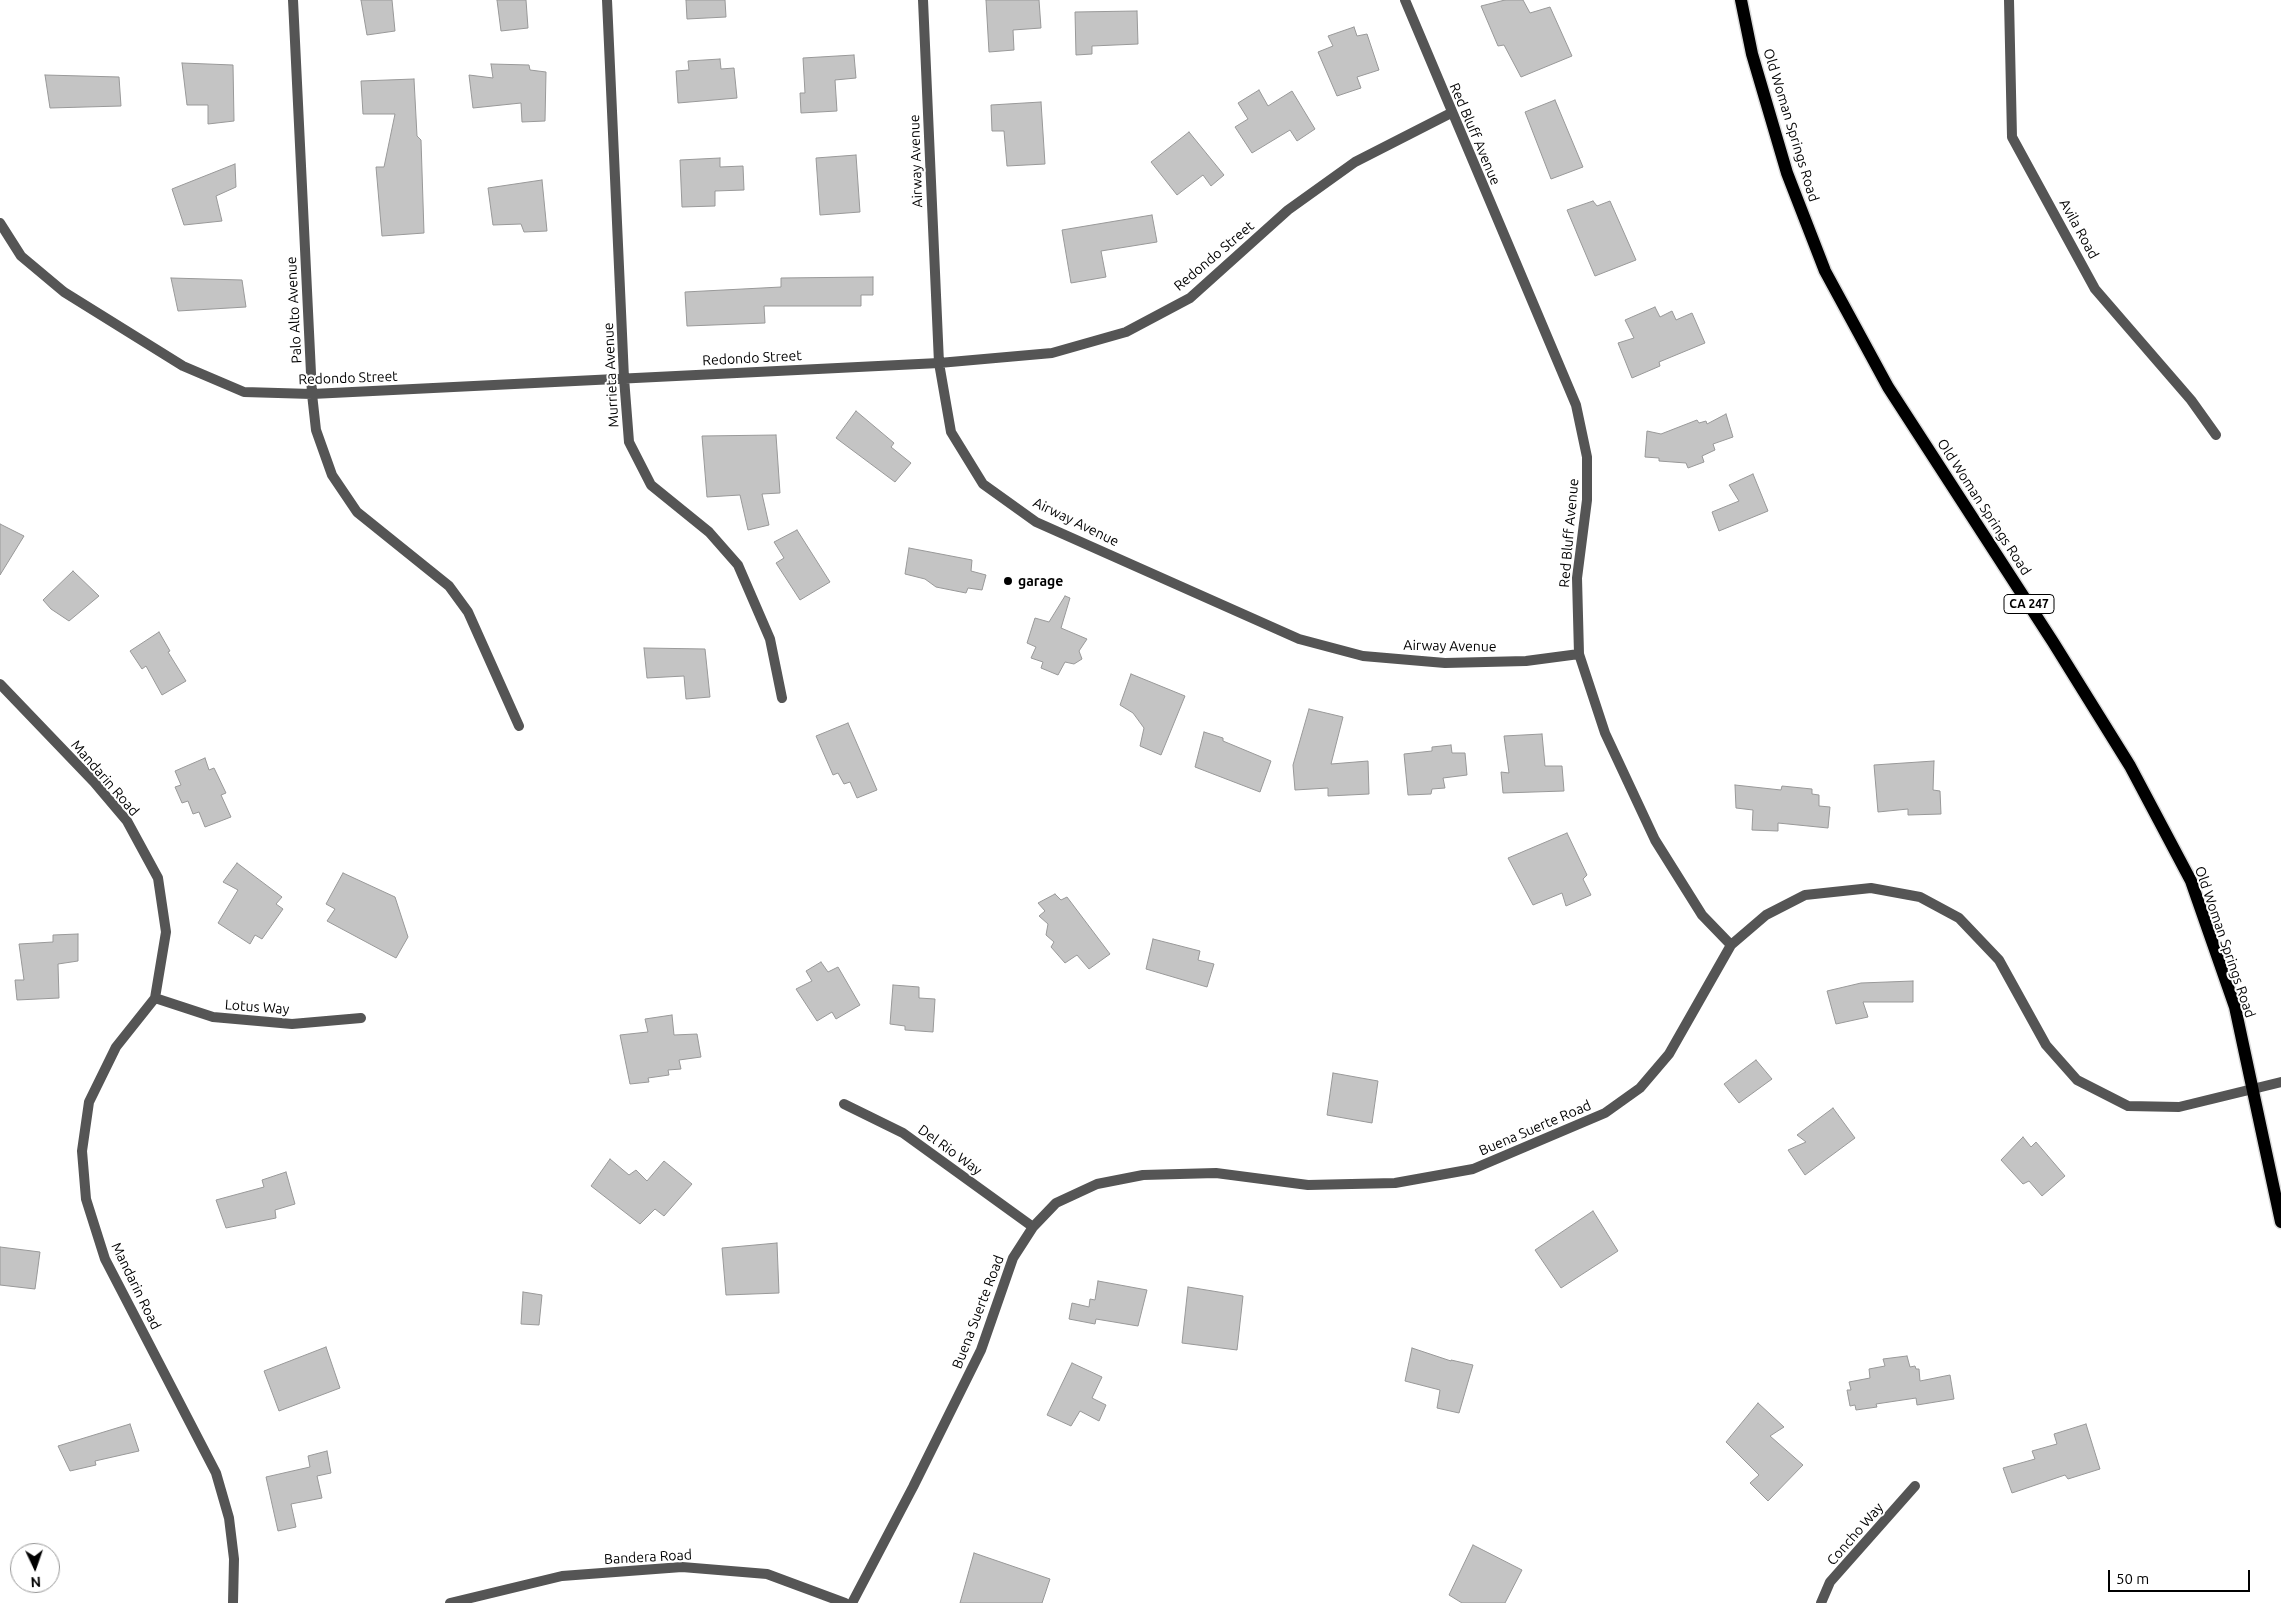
<!DOCTYPE html>
<style>
body{margin:0}
#map{position:relative;width:2281px;height:1603px;overflow:hidden;background:#fff;font-family:Ubuntu,sans-serif}
canvas{display:block}
.north{position:absolute;left:10px;top:1543px;width:50px;height:50px;box-sizing:border-box;background:#fff;border:1px solid #999;border-radius:50%;rotate:177deg;font-size:14px;font-weight:700;line-height:20px;text-align:center;color:#000}
.north::after{content:'';display:block;margin:auto;width:18px;height:22px;background:#000;clip-path:polygon(50% 0,100% 100%,50% 72%,0 100%)}
.scale{position:absolute;left:2108px;top:1570px;width:142px;height:22px;box-sizing:border-box;border:2px solid #000;border-top:0;padding-left:6px;font-size:15px;line-height:18px;white-space:nowrap;color:#000;-webkit-text-stroke:4px #fff;paint-order:stroke}
</style>
<div id="map">
<canvas width="2281" height="1603"></canvas>
<div class="north">N</div>
<div class="scale">50 m</div>
</div>
<script>
const c = document.querySelector('canvas').getContext('2d');
c.lineJoin = 'round';
function fill(path, color) {
  c.fillStyle = color;
  c.fill(path, 'evenodd');
}
function poly(rows) {
  const path = new Path2D();
  for (const r of rows) {
    path.moveTo(r[0], r[1]);
    for (let i = 2; i < r.length; i += 2) path.lineTo(r[i], r[i + 1]);
  }
  return path;
}
function trace(path, color, width, dash) {
  c.strokeStyle = color;
  c.lineWidth = width;
  c.lineCap = dash ? 'butt' : 'round';
  c.setLineDash(dash || []);
  c.stroke(path);
}
function drawText(font, color, halo, rows, align = 'center') {
  c.font = font + ' Ubuntu,sans-serif';
  c.lineWidth = 4;
  c.setLineDash([]);
  c.textBaseline = 'middle';
  c.strokeStyle = halo;
  c.fillStyle = color;
  for (const [text, x, y, turn = 0] of rows) {
    c.save();
    c.translate(x, y);
    c.rotate((+turn || 0) * Math.PI / 180);
    c.textAlign = isNaN(turn) ? turn : align;
    if (halo) c.strokeText(text, 0, 0);
    c.fillText(text, 0, 0);
    c.restore();
  }
}
const building = poly([
 [361,0,392,0,395,31,367,35,361,0],
 [497,0,526,0,528,28,501,31,497,0],
 [686,0,725,0,726,17,687,19,686,0],
 [986,0,1039,0,1041,28,1013,30,1014,50,989,52,986,0],
 [1505,0,1523,0,1530,13,1550,7,1572,56,1521,77,1504,45,1498,46,1481,6,1505,0],
 [1137,11,1138,44,1092,46,1092,54,1076,55,1075,12,1137,11],
 [1354,27,1357,36,1367,34,1379,70,1357,77,1361,88,1337,96,1318,52,1333,46,1328,36,1354,27],
 [854,55,856,78,835,80,837,111,801,113,800,93,805,93,803,58,854,55],
 [720,59,721,69,734,68,737,98,678,103,676,71,689,70,688,61,720,59],
 [182,63,233,65,234,121,208,124,208,105,187,105,182,63],
 [491,64,529,65,530,70,546,72,545,121,522,122,521,103,473,108,469,75,493,78,491,64],
 [45,75,119,77,121,106,50,108,45,75],
 [414,79,417,136,421,140,424,233,382,236,376,167,384,167,395,114,363,114,361,81,414,79],
 [1259,90,1268,106,1292,91,1315,129,1297,141,1290,130,1252,153,1235,127,1248,119,1238,103,1259,90],
 [1555,100,1583,167,1551,179,1525,112,1555,100],
 [1041,102,1045,164,1007,166,1004,131,992,131,991,105,1041,102],
 [1189,132,1224,175,1211,186,1203,175,1177,195,1151,162,1189,132],
 [856,155,860,212,820,215,816,158,856,155],
 [720,158,720,167,743,166,744,190,715,191,715,206,682,207,680,160,720,158],
 [235,164,236,187,216,196,222,221,184,225,172,189,235,164],
 [542,180,547,231,524,232,521,224,493,225,488,188,542,180],
 [1593,201,1597,206,1610,201,1636,260,1595,276,1567,210,1593,201],
 [1152,215,1157,242,1101,251,1106,277,1071,283,1062,230,1152,215],
 [873,277,873,295,861,295,861,306,764,306,765,323,687,326,685,292,781,287,781,278,873,277],
 [171,278,242,280,246,307,178,311,171,278],
 [1655,307,1660,317,1672,311,1676,320,1692,313,1705,343,1659,362,1660,366,1632,378,1618,343,1634,338,1625,320,1655,307],
 [856,411,894,443,891,447,911,463,895,482,836,438,856,411],
 [1726,414,1733,437,1713,444,1715,450,1702,456,1704,462,1688,468,1686,463,1659,461,1659,458,1645,457,1647,431,1661,434,1697,420,1699,423,1706,421,1707,424,1726,414],
 [776,435,780,493,762,494,769,525,748,530,740,495,707,497,702,436,776,435],
 [1753,474,1768,511,1719,531,1712,512,1739,501,1729,485,1753,474],
 [0,524,24,536,0,575,0,524],
 [797,530,830,582,800,600,776,563,784,558,774,542,797,530],
 [909,548,972,560,971,571,986,575,982,590,968,588,966,593,936,587,925,579,905,574,909,548],
 [73,571,99,596,69,621,51,609,43,600,73,571],
 [1065,596,1070,598,1061,628,1087,639,1079,651,1082,659,1074,664,1065,662,1058,675,1041,668,1043,662,1031,658,1036,647,1027,643,1035,618,1049,622,1065,596],
 [159,632,170,651,168,652,186,681,162,695,146,666,142,669,130,651,159,632],
 [644,648,705,649,710,697,686,699,684,676,647,678,644,648],
 [1131,674,1185,696,1161,755,1140,746,1144,728,1133,713,1120,705,1131,674],
 [1309,709,1343,717,1331,764,1368,761,1369,794,1328,796,1328,788,1295,790,1293,765,1309,709],
 [848,723,877,790,857,798,850,782,844,784,838,773,833,775,816,736,848,723],
 [1204,732,1223,738,1223,741,1271,761,1260,792,1195,767,1204,732],
 [1542,734,1545,766,1562,766,1564,791,1503,793,1501,772,1509,773,1504,736,1542,734],
 [1451,745,1452,753,1465,753,1467,775,1443,778,1445,788,1432,789,1431,794,1408,795,1404,754,1432,751,1432,747,1451,745],
 [205,758,209,770,214,768,226,793,221,795,231,817,205,827,199,812,193,814,188,801,182,803,175,787,181,785,175,771,205,758],
 [1934,761,1933,790,1940,791,1941,814,1908,815,1908,809,1878,812,1874,765,1934,761],
 [1735,785,1781,790,1782,786,1812,789,1812,794,1819,795,1819,806,1830,807,1828,828,1778,823,1778,831,1752,830,1753,810,1736,808,1735,785],
 [1567,833,1587,875,1583,879,1591,895,1566,906,1562,893,1533,905,1508,858,1567,833],
 [237,863,282,897,276,904,283,909,262,939,255,935,250,944,218,923,238,890,223,882,237,863],
 [343,873,395,897,408,937,396,958,327,921,335,909,326,904,343,873],
 [1055,894,1061,900,1067,897,1110,954,1089,969,1077,955,1065,963,1051,947,1054,942,1046,935,1048,924,1039,916,1045,911,1038,903,1055,894],
 [78,934,78,961,58,964,59,998,17,1000,15,980,24,980,19,944,53,942,53,935,78,934],
 [1153,939,1200,951,1198,960,1214,964,1207,987,1146,969,1153,939],
 [821,962,828,972,838,967,860,1005,836,1019,832,1012,817,1021,796,989,812,981,806,971,821,962],
 [1913,981,1913,1002,1863,1002,1868,1017,1836,1024,1827,991,1861,983,1913,981],
 [893,985,919,987,919,998,935,999,933,1032,905,1030,905,1026,890,1024,893,985],
 [672,1015,674,1035,697,1034,701,1057,679,1060,681,1069,668,1070,669,1075,648,1078,649,1082,630,1084,620,1035,648,1032,645,1019,672,1015],
 [1756,1060,1772,1079,1739,1103,1724,1084,1756,1060],
 [1333,1073,1378,1081,1372,1123,1327,1115,1333,1073],
 [1833,1108,1855,1138,1805,1175,1788,1150,1806,1142,1797,1135,1833,1108],
 [2023,1137,2031,1147,2036,1142,2065,1176,2042,1196,2029,1181,2023,1184,2001,1160,2023,1137],
 [610,1159,629,1175,636,1170,647,1181,664,1161,692,1184,664,1216,655,1209,640,1224,591,1186,610,1159],
 [286,1172,295,1204,275,1210,276,1218,226,1228,216,1200,264,1187,262,1180,286,1172],
 [1593,1211,1618,1251,1561,1288,1535,1250,1593,1211],
 [777,1243,779,1293,726,1295,722,1248,777,1243],
 [0,1247,40,1252,35,1289,0,1285,0,1247],
 [1098,1281,1147,1290,1138,1326,1096,1319,1095,1324,1069,1319,1072,1303,1089,1307,1090,1299,1095,1300,1098,1281],
 [1188,1287,1243,1296,1237,1350,1182,1343,1188,1287],
 [523,1292,542,1295,539,1325,521,1324,523,1292],
 [326,1347,340,1388,279,1411,264,1371,326,1347],
 [1412,1348,1451,1361,1451,1360,1473,1365,1459,1413,1437,1408,1440,1390,1405,1381,1412,1348],
 [1907,1356,1910,1367,1915,1366,1916,1369,1919,1369,1920,1381,1950,1375,1954,1399,1917,1405,1916,1398,1876,1404,1877,1407,1856,1410,1855,1405,1850,1406,1847,1390,1851,1390,1849,1382,1870,1378,1869,1369,1885,1366,1883,1359,1907,1356],
 [1072,1363,1102,1377,1092,1398,1106,1405,1099,1421,1080,1411,1071,1426,1047,1415,1072,1363],
 [1758,1403,1784,1427,1770,1436,1803,1465,1768,1501,1750,1483,1759,1475,1726,1442,1758,1403],
 [130,1424,139,1451,95,1461,96,1465,70,1471,58,1446,130,1424],
 [2086,1424,2100,1469,2068,1479,2065,1475,2012,1493,2003,1468,2035,1459,2032,1451,2057,1444,2054,1434,2086,1424],
 [327,1451,331,1473,317,1476,322,1498,291,1504,296,1527,278,1531,266,1477,310,1467,308,1456,327,1451],
 [1473,1545,1522,1570,1505,1603,1462,1603,1449,1595,1473,1545],
 [974,1553,1050,1579,1042,1603,960,1603,974,1553]
]);
const street = poly([
 [293,0,312,394,316,430,332,475,357,512,449,586,468,612,519,726],
 [607,0,624,378,629,442,651,485,709,532,738,565,770,639,782,698],
 [923,0,939,363,951,432,983,484,1036,522,1299,639,1363,656,1445,663,1526,661,1579,654],
 [1405,0,1576,405,1587,457,1587,500,1577,578,1579,654,1605,733,1655,840,1702,915,1731,945],
 [2009,0,2012,137,2095,289,2191,400,2216,435],
 [0,223,21,256,64,292,183,366,244,392,312,394,939,363,1052,353,1126,332,1190,298,1288,210,1355,162,1451,113],
 [0,684,94,782,127,821,158,878,166,932,155,998,116,1047,89,1102,82,1151,86,1199,105,1259,216,1473,229,1518,234,1559,233,1603],
 [155,998,213,1017,292,1024,361,1018],
 [844,1104,903,1133,1033,1227],
 [450,1603,562,1576,682,1567,767,1574,845,1603],
 [852,1603,913,1487,981,1350,1013,1258,1033,1227,1056,1203,1097,1184,1143,1175,1216,1173,1308,1185,1395,1183,1473,1169,1605,1113,1640,1088,1669,1054,1731,945,1766,915,1805,895,1871,888,1920,897,1959,918,1999,960,2046,1045,2077,1080,2128,1106,2179,1107,2281,1082],
 [1821,1603,1830,1582,1915,1486]
]);
const primary = poly([
 [1741,0,1752,54,1787,173,1825,271,1888,387,2053,642,2130,766,2191,881,2235,1007,2281,1222]
]);
const markers = [
 [1008,581,5,"#000"]
];
const shields = [
 [2029,604,50]
];
const shieldNames = [
 ["CA 247",2029,604]
];
const streetNames = [
 ["Old Woman Springs Road",1791,125,73],
 ["Red Bluff Avenue",1475,134,67],
 ["Airway Avenue",916,161,-92],
 ["Avila Road",2079,229,61],
 ["Redondo Street",1214,256,-40],
 ["Palo Alto Avenue",294,310,-93],
 ["Redondo Street",752,358,-3],
 ["Murrieta Avenue",611,375,-93],
 ["Redondo Street",348,378,-2],
 ["Old Woman Springs Road",1984,507,57],
 ["Airway Avenue",1076,522,26],
 ["Red Bluff Avenue",1569,533,-85],
 ["Airway Avenue",1450,646,1],
 ["Mandarin Road",105,778,49],
 ["Old Woman Springs Road",2225,942,71],
 ["Lotus Way",257,1007,4],
 ["Buena Suerte Road",1535,1128,-23],
 ["Del Rio Way",950,1150,36],
 ["Mandarin Road",136,1286,64],
 ["Buena Suerte Road",978,1312,-69],
 ["Concho Way",1855,1534,-49],
 ["Bandera Road",648,1557,-3]
];
const poiNames = [
 ["garage",1018,581]
];
fill(building, '#c4c4c4');
trace(building, '#999', 1);
trace(primary, '#dbdbdb', 15);
trace(street, '#555', 10);
trace(primary, '#000', 12);
for (const [x, y, r, color] of markers) {
  const dot = new Path2D();
  dot.arc(x, y, r, 0, 2 * Math.PI);
  c.fillStyle = color;
  c.fill(dot);
  trace(dot, '#fff', 2);
}
for (const [x, y, w] of shields) {
  const box = new Path2D();
  box.roundRect(x - w / 2, y - 9.5, w, 19, 4);
  c.fillStyle = '#fff';
  c.fill(box);
  trace(box, '#000', 1);
}
drawText('bold 12px', '#000', null, shieldNames);
drawText('14px', '#000', '#fff', streetNames);
drawText('bold 14px', '#000', '#fff', poiNames, 'left');
</script>
